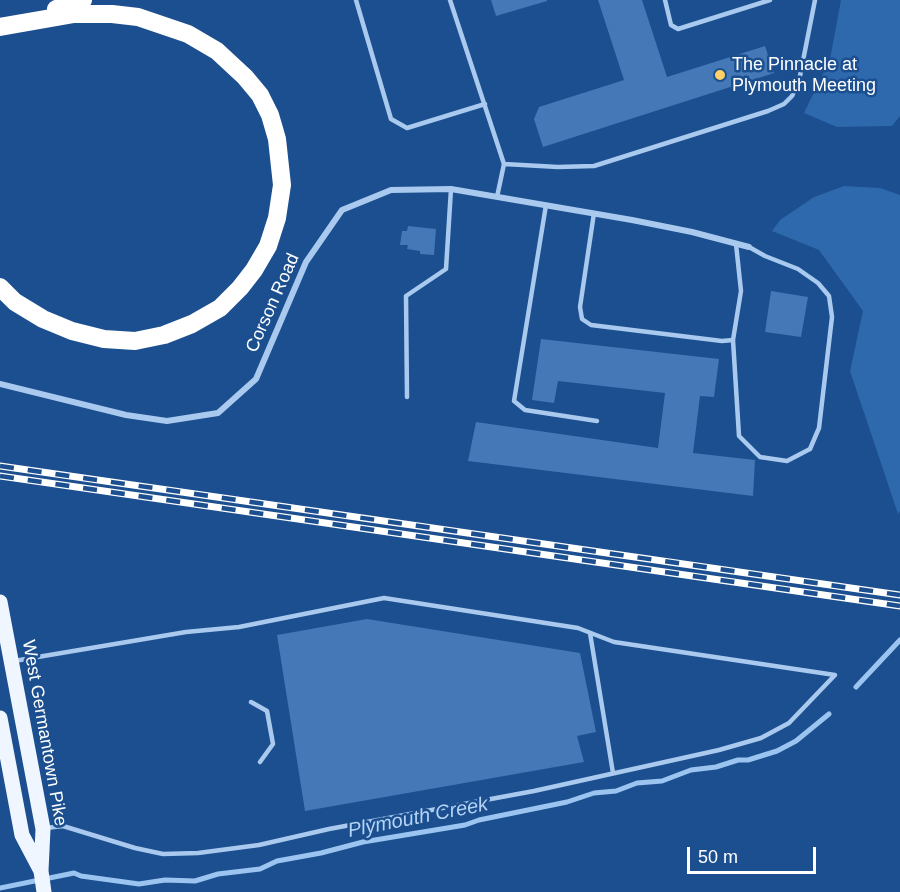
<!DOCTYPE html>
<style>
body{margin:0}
#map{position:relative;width:900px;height:892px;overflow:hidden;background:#1b4f8f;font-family:Helvetica,sans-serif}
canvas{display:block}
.scale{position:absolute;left:687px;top:847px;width:129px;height:27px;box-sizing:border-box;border:3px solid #fff;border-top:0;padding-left:8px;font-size:18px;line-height:21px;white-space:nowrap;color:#fff;-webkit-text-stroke:4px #1b4f8f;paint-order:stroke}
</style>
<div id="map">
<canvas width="900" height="892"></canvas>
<div class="scale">50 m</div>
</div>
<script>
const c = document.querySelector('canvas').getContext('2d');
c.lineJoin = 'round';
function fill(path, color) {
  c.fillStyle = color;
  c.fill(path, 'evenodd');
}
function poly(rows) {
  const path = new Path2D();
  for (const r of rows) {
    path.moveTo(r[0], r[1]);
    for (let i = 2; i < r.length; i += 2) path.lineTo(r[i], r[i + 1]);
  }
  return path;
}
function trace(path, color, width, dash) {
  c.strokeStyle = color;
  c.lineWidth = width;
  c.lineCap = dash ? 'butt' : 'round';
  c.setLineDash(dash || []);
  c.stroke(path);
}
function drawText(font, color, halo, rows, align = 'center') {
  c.font = font + ' Helvetica,sans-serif';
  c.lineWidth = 5;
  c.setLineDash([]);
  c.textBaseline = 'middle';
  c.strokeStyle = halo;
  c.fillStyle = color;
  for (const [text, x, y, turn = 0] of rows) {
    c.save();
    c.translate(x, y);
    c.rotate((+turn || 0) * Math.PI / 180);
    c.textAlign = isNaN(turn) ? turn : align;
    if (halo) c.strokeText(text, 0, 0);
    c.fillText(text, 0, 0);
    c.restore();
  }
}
const green = poly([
 [841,0,900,0,900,116,892,126,837,127,804,113,830,59],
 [844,186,880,188,900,195,900,511,898,514,850,371,863,311,819,250,772,231,780,220,814,197]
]);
const stream = poly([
 [856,687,900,640],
 [0,888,74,873,81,876,139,884,165,880,195,881,218,874,260,869,277,861,321,853,363,842,465,825,479,820,567,802,594,793,616,791,637,783,662,781,691,770,716,767,738,760,748,760,777,751,796,741,829,714]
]);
const building = poly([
 [491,0,547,0,547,1,496,16],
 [598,0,642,0,667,77,765,46,774,73,543,147,534,119,539,107,624,80],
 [408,226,436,229,434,255,420,254,420,251,407,249,408,245,400,245,402,231,407,231],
 [771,291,808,297,801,337,765,332],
 [541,339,719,359,714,397,700,396,693,453,755,460,753,496,468,461,476,422,658,448,665,393,558,381,554,403,532,400],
 [367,619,580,653,596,732,577,736,584,762,305,811,277,635]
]);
const service = poly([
 [356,0,391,119,407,128,485,104],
 [450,0,504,164],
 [665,0,671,25,678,29,770,0],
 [497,197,504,164,558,167,594,166,768,111,784,104,792,96,799,81,815,0],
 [546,205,514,401,525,410,597,421],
 [594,213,580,307,582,319,591,325,722,341,733,340,741,291,736,244],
 [733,340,739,436,760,457,787,461,810,449,819,428,832,317,829,296,818,283,798,269,765,256,749,247],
 [407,397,406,296,446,269,451,189],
 [590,633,613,773],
 [14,661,186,632,239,627,384,598,578,628,614,642,835,675,789,723,761,738,719,750,534,791,329,829,259,845,198,853,163,854,135,848,63,826,46,828],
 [251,702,267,711,273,744,260,762]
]);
const minor = poly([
 [0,384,126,415,167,421,218,413,256,379,306,262,342,210,391,190,451,189,632,220,692,232,749,247]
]);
const primary = poly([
 [0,602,43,829,41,871,44,892],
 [0,718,22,835,41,871]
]);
const motorway = poly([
 [56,9,83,0],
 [0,27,74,14,112,14,138,17,188,34,217,51,245,77,260,95,270,115,277,139,282,185,277,218,268,246,254,270,240,288,220,308,192,324,164,335,135,341,104,339,72,331,43,319,15,302,0,287]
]);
const rail = poly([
 [0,466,900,595],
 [0,476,900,606]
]);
const markers = [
 [720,75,6,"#ffd166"]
];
const poiNames = [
 ["The Pinnacle at",732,65],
 ["Plymouth Meeting",732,86]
];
const streetNames = [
 ["Corson Road",273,303,-66],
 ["West Germantown Pike",44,733,80]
];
const waterNames = [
 ["Plymouth Creek",418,818,-11]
];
fill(green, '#2e69ad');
trace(stream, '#9cc4f0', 5);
fill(building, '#4478b7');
trace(service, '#a9c9ee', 4.5);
trace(minor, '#a9c9ee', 6);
trace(primary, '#f0f6ff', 15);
trace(motorway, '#fff', 18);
trace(rail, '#fff', 7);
trace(rail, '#1b4f8f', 4.5, [14]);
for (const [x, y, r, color] of markers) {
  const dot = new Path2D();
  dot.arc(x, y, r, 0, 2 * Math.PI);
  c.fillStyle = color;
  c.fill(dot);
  trace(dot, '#1b4f8f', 2);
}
drawText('18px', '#fff', '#1b4f8f', poiNames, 'left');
drawText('18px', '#fff', '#1b4f8f', streetNames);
drawText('italic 20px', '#b5d3f5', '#1b4f8f', waterNames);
</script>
